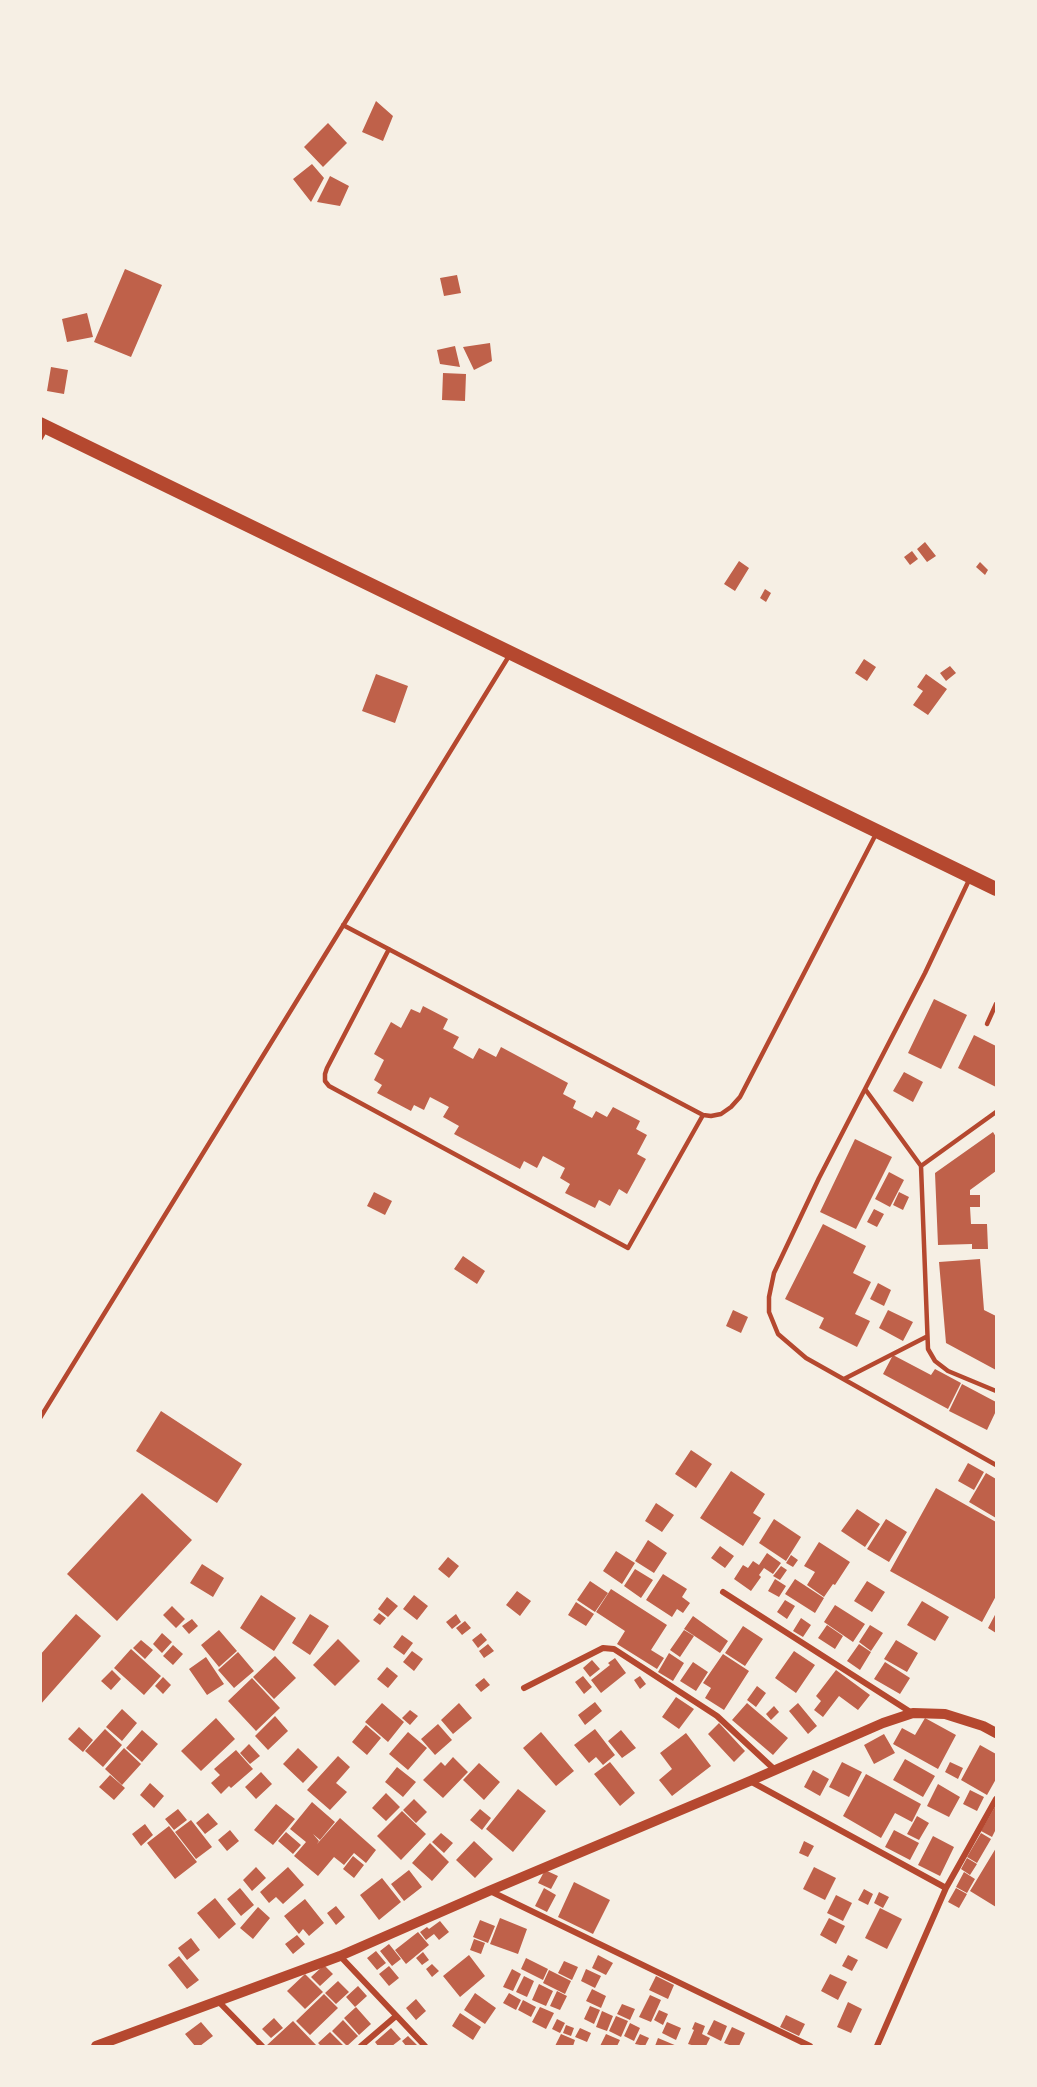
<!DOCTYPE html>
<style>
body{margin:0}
#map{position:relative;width:1037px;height:2087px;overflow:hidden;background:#f6efe4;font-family:"Fira Sans",sans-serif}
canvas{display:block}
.frame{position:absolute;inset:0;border:42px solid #f6efe4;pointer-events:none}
</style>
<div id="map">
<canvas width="1037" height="2087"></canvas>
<div class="frame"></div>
</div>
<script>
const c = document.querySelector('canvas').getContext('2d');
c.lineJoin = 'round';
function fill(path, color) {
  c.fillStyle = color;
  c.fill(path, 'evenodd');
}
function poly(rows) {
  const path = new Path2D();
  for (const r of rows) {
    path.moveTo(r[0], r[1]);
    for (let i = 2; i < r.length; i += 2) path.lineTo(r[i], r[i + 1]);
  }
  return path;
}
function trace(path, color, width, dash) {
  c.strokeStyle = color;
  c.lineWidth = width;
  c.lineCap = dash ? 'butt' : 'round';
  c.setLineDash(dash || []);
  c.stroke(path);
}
const building = poly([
 [376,101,393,116,383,141,362,132],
 [328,123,347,143,323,167,304,147],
 [312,164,324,178,311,202,293,179],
 [330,176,349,186,340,206,317,202],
 [125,269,162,285,131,357,94,342],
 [457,275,461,293,444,296,440,278],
 [87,313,93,337,67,342,62,319],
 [490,343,492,361,474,370,463,347],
 [455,346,460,367,440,364,437,350],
 [51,367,68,370,64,394,47,391],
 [443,373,466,374,465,401,442,400],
 [925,542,936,556,927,562,917,549],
 [912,551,918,559,910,565,904,557],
 [739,561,749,568,735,591,724,584],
 [980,562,988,570,985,575,976,567],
 [765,589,771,593,766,602,760,598],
 [864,659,876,667,867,681,855,673],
 [950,666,956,673,946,681,940,673],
 [376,674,408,686,395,723,362,711],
 [926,674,947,689,928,715,913,705,923,691,917,687],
 [934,999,967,1015,941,1069,908,1053],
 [423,1006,448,1019,443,1029,459,1037,453,1048,473,1059,479,1048,496,1057,501,1047,568,1083,563,1094,576,1101,573,1108,592,1118,596,1111,607,1117,613,1107,640,1121,636,1129,647,1135,637,1154,646,1159,627,1194,619,1189,610,1206,599,1200,595,1208,565,1193,570,1184,560,1178,565,1168,543,1156,537,1168,524,1161,520,1169,454,1134,459,1126,443,1117,449,1107,430,1097,424,1110,414,1105,411,1111,377,1093,382,1085,374,1080,384,1060,374,1054,391,1022,401,1028,411,1009,420,1013],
 [974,1035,996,1046,996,1087,958,1068],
 [904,1072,923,1082,913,1102,893,1091],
 [993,1132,996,1137,996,1171,970,1190,970,1195,980,1195,980,1207,970,1207,971,1224,987,1224,988,1249,972,1249,972,1244,938,1245,935,1173],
 [855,1139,892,1157,856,1229,820,1212],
 [889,1172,904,1180,890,1207,875,1199],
 [374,1192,392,1201,385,1215,367,1206],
 [899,1192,909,1197,903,1210,893,1205],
 [874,1209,884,1214,877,1227,867,1222],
 [823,1224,866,1246,853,1273,871,1282,855,1314,870,1321,857,1347,819,1328,824,1318,785,1299],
 [463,1256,485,1271,477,1284,454,1269],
 [980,1259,984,1310,996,1316,996,1370,946,1343,939,1262],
 [878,1283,891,1290,884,1306,870,1299],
 [733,1310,748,1317,741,1333,726,1326],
 [888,1310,913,1322,903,1341,879,1328],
 [893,1355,931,1375,935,1369,961,1383,948,1409,883,1374],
 [962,1384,996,1402,996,1411,987,1430,949,1411],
 [161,1411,242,1464,217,1503,136,1451],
 [691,1450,712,1464,696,1488,675,1474],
 [968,1463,984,1472,974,1490,958,1481],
 [731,1471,765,1494,753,1513,761,1518,743,1546,700,1518],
 [986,1473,996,1479,996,1518,969,1502],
 [936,1488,996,1522,996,1596,982,1622,890,1571],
 [142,1493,192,1540,117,1621,67,1574],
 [656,1503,674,1515,662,1532,645,1521],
 [857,1509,880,1524,865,1547,841,1531],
 [774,1519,801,1537,786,1561,759,1543],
 [886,1519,907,1532,889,1562,867,1549],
 [648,1540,667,1553,654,1573,635,1561],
 [819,1542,850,1562,835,1585,833,1584,824,1597,807,1585,815,1572,804,1566],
 [720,1546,734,1556,725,1568,711,1558],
 [616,1551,635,1563,622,1584,603,1571],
 [767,1553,781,1563,773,1574,764,1568,759,1575,761,1577,751,1591,734,1579,743,1565,748,1568,753,1561,759,1565],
 [791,1555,798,1560,793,1567,786,1563],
 [448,1557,459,1566,449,1578,438,1569],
 [202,1564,224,1578,213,1597,190,1583],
 [781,1566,787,1570,780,1580,773,1576],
 [635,1569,653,1580,641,1598,624,1586],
 [663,1574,687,1589,682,1597,690,1603,683,1613,677,1609,672,1617,646,1600],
 [775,1579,786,1586,779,1597,768,1591],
 [795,1579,824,1598,815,1613,785,1594],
 [590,1581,608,1593,595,1612,577,1600],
 [867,1581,885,1592,872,1612,854,1601],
 [611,1589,667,1625,651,1650,664,1658,657,1669,617,1644,625,1631,596,1612],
 [517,1591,531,1601,520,1616,506,1605],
 [261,1595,296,1618,274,1651,240,1628],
 [414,1595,428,1606,417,1620,403,1609],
 [387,1597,398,1606,388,1617,378,1609],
 [785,1600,795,1606,787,1619,777,1612],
 [922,1601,949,1617,935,1641,907,1625],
 [576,1602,594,1614,586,1626,568,1615],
 [835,1605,865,1624,853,1642,824,1622],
 [172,1606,185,1619,176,1628,163,1615],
 [379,1613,386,1618,380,1625,373,1620],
 [996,1613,996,1633,988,1628],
 [76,1614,101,1636,40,1705,40,1655],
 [310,1614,329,1626,310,1655,292,1643],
 [456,1614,461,1622,452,1629,446,1622],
 [693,1616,728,1641,720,1653,684,1629],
 [801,1618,811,1625,803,1637,793,1631],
 [192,1619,198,1626,189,1634,182,1626],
 [465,1621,471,1628,462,1635,456,1628],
 [827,1625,843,1636,835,1649,818,1638],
 [870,1625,883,1633,871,1651,859,1642],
 [743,1626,763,1639,745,1666,725,1653],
 [219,1630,237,1651,219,1667,201,1645],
 [684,1630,694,1636,680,1657,670,1650],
 [162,1633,172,1642,162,1653,153,1644],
 [481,1633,487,1640,478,1648,472,1640],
 [402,1635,413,1643,404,1655,393,1647],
 [338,1639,360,1661,335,1686,313,1665],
 [141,1640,153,1650,145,1659,133,1648],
 [896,1640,918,1653,907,1672,884,1659],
 [488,1644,494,1651,484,1658,479,1651],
 [859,1644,871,1652,860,1670,847,1661],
 [173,1645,183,1654,173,1665,163,1656],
 [131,1649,161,1676,144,1695,114,1668],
 [412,1651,423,1659,414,1671,403,1662],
 [794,1651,815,1665,796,1693,775,1678],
 [238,1652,254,1671,234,1688,218,1670],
 [669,1653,684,1663,673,1681,658,1672],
 [723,1654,749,1671,724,1710,705,1698,711,1688,703,1683],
 [275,1656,296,1678,274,1699,253,1677],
 [206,1657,224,1684,207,1695,189,1669],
 [615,1658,626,1673,601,1693,591,1680,610,1665,608,1663],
 [592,1660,600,1669,590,1677,583,1668],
 [693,1662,708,1672,696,1691,680,1681],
 [885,1662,910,1678,900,1694,874,1679],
 [387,1667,398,1676,388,1688,377,1679],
 [112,1670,121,1679,111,1690,101,1681],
 [836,1670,870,1695,858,1710,839,1696,823,1717,814,1710,821,1701,816,1696],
 [583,1676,592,1687,584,1694,575,1682],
 [640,1676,646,1684,640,1689,634,1680],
 [163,1677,171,1685,163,1694,155,1686],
 [252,1678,280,1708,256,1731,228,1701],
 [484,1678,490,1685,481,1692,475,1685],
 [757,1686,766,1693,756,1707,747,1700],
 [676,1697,694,1709,679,1729,662,1717],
 [595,1702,602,1711,585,1725,578,1715],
 [382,1703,404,1722,388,1742,365,1722],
 [459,1703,472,1718,453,1734,441,1720],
 [747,1703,788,1738,773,1755,732,1720],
 [798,1703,817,1726,808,1734,789,1711],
 [774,1706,779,1712,771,1720,766,1714],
 [122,1709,137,1723,122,1741,106,1727],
 [410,1710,418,1716,410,1725,402,1718],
 [275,1716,288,1731,268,1750,255,1736],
 [216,1718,235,1739,201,1771,181,1751],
 [925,1718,956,1735,938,1769,893,1744,902,1728,915,1735],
 [719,1723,745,1751,734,1762,708,1734],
 [438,1724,452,1740,435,1755,421,1739],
 [366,1725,381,1738,367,1755,352,1742],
 [79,1727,93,1740,83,1752,68,1739],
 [105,1729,122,1745,103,1767,85,1751],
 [595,1729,615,1755,603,1765,596,1757,589,1763,574,1745],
 [142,1730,158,1744,142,1762,126,1748],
 [621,1730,636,1748,622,1758,608,1741],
 [408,1732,427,1748,408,1770,389,1754],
 [541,1732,574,1771,556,1786,523,1748],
 [686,1733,711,1766,672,1796,659,1780,672,1769,660,1753],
 [884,1734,895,1753,874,1764,864,1745],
 [249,1744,260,1756,250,1764,240,1753],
 [980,1745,996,1754,996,1779,987,1795,961,1780],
 [124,1748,141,1764,122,1785,105,1769],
 [298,1748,318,1767,303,1783,283,1764],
 [236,1750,253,1769,231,1788,229,1786,221,1794,211,1783,220,1775,214,1769],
 [338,1756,350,1767,336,1783,347,1792,330,1810,307,1790],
 [453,1757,468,1772,443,1798,423,1780,441,1762,445,1766],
 [905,1759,935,1776,923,1797,893,1780],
 [610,1762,635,1793,620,1806,594,1774],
 [842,1762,862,1772,849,1797,829,1787],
 [950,1762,963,1768,958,1779,945,1772],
 [479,1763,500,1782,484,1800,463,1780],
 [397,1767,416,1782,403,1797,385,1782],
 [813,1770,829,1779,820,1796,804,1787],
 [261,1772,272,1784,256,1799,245,1787],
 [866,1774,921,1804,912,1822,895,1813,881,1838,843,1816],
 [110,1775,125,1788,114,1800,99,1787],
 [150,1783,164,1796,154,1808,140,1795],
 [938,1784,960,1797,949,1817,927,1806],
 [518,1789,546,1811,513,1852,486,1829],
 [970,1790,984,1797,977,1811,963,1804],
 [386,1793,400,1807,386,1821,372,1808],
 [414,1799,427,1812,416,1823,403,1810],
 [312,1802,335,1822,320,1840,313,1834,319,1841,317,1844,340,1818,376,1850,366,1863,354,1853,344,1865,334,1857,318,1876,294,1856,306,1842,290,1829],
 [276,1804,295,1819,273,1845,254,1830],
 [996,1805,996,1829,992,1837,981,1831],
 [178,1809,187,1820,174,1830,165,1819],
 [480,1809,491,1818,482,1830,470,1820],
 [402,1811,426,1834,401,1860,377,1836],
 [208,1813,218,1824,205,1834,196,1823],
 [917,1816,929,1823,919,1840,907,1834],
 [191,1820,212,1847,196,1859,175,1832],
 [145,1824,153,1835,141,1846,132,1834],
 [169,1826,197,1862,175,1879,147,1843],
 [230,1830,239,1841,227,1851,218,1840],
 [894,1830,919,1843,910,1860,885,1847],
 [286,1832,301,1845,293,1854,278,1841],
 [441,1833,453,1843,444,1853,432,1842],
 [981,1833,991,1839,977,1863,967,1857],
 [933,1836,954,1847,940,1876,918,1865],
 [474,1841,493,1859,475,1878,456,1860],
 [804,1841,814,1846,808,1857,799,1853],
 [430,1843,449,1862,432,1881,412,1863],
 [996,1848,996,1907,970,1891],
 [353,1856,364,1865,354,1878,343,1869],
 [967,1858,977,1864,970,1875,961,1869],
 [256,1867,266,1878,252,1891,243,1880],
 [288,1867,304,1885,283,1904,276,1897,269,1903,260,1892],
 [814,1867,836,1878,825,1900,803,1889],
 [409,1870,422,1887,404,1901,391,1884],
 [545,1870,558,1876,551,1889,538,1883],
 [964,1872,975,1879,967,1893,956,1887],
 [382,1878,401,1902,379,1920,360,1895],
 [574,1882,610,1900,593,1934,558,1917],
 [240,1888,254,1905,241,1916,227,1899],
 [544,1888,556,1895,547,1912,535,1906],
 [956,1888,967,1894,959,1908,948,1902],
 [864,1889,873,1894,868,1905,858,1900],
 [879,1892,889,1897,883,1908,874,1903],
 [836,1895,852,1903,843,1921,827,1913],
 [215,1898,236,1924,219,1939,197,1913],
 [305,1899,324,1923,309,1936,303,1929,299,1934,284,1916],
 [336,1906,345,1917,336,1925,327,1913],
 [258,1907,270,1918,253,1939,240,1928],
 [880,1908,902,1919,887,1949,865,1938],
 [500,1918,527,1929,518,1954,490,1944],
 [829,1918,845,1926,836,1944,820,1935],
 [480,1920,495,1926,488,1943,473,1937],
 [440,1921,449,1932,439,1940,434,1934,426,1940,420,1932,427,1927,429,1929],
 [418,1932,429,1945,406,1964,395,1950],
 [297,1935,305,1944,293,1954,285,1944],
 [191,1938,200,1950,187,1960,178,1948],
 [474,1939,485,1943,481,1954,470,1950],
 [389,1944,401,1959,392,1966,380,1951],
 [376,1951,386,1963,377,1970,367,1958],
 [423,1952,429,1960,422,1965,416,1958],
 [469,1955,485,1976,460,1997,443,1976],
 [598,1955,613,1963,606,1975,592,1968],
 [848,1955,858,1960,852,1971,842,1966],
 [179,1956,199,1980,187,1989,168,1965],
 [526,1958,548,1969,543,1980,521,1969],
 [564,1961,578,1967,572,1980,558,1973],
 [432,1964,439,1971,432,1977,426,1969],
 [324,1965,333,1974,320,1986,311,1977],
 [389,1966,399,1978,389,1986,379,1974],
 [512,1969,521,1974,513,1991,503,1987],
 [586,1969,601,1976,595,1988,581,1981],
 [549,1970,571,1981,565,1994,543,1983],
 [305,1974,323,1992,305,2009,287,1991],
 [830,1974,847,1982,838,2000,821,1991],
 [524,1976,534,1981,527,1997,516,1992],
 [656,1976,674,1985,668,1999,649,1990],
 [338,1981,349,1992,336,2004,325,1993],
 [539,1984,553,1991,546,2006,532,2000],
 [358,1986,367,1996,355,2007,346,1997],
 [592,1989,606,1996,601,2008,586,2001],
 [557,1991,567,1996,560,2010,550,2006],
 [475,1993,496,2008,485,2024,464,2010],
 [509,1993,521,2000,516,2010,503,2003],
 [324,1994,338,2008,310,2035,296,2021],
 [650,1995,661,2000,651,2022,639,2017],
 [416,1999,426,2011,416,2020,406,2008],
 [523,2000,536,2007,531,2017,518,2010],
 [848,2002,862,2009,851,2033,837,2027],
 [622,2004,635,2009,630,2020,617,2014],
 [590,2006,600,2010,594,2024,584,2019],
 [356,2007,371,2024,359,2035,344,2018],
 [540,2007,554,2013,546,2029,532,2022],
 [659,2010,668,2014,663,2025,654,2020],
 [602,2011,613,2016,607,2031,596,2027],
 [460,2013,481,2027,473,2040,452,2026],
 [786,2015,805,2024,799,2036,780,2027],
 [616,2016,628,2021,621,2037,609,2031],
 [274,2018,283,2028,271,2038,262,2029],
 [557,2019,565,2023,560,2033,552,2029],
 [343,2020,358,2036,347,2046,332,2031],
 [714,2020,727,2026,721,2041,707,2034],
 [293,2021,317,2046,266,2046],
 [201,2022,213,2036,200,2046,195,2046,185,2034],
 [667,2022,681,2028,676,2040,662,2033],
 [695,2022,705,2026,702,2034,710,2038,706,2046,695,2046,688,2044,694,2030,692,2029],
 [630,2023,640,2028,634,2041,624,2036],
 [566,2025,574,2028,571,2036,563,2033],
 [732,2027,745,2033,739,2046,732,2046,724,2043],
 [391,2028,401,2039,392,2046,378,2046,375,2042],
 [580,2028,591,2033,587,2042,575,2037],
 [330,2032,344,2046,321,2046,318,2043],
 [561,2034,575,2040,573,2046,555,2046],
 [606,2034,620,2040,617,2046,600,2046],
 [640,2034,649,2038,645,2046,635,2044],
 [408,2036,418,2046,406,2046,402,2041],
 [658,2038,677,2046,655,2046]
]);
const service = poly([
 [970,878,925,973,819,1178,774,1273,769,1297,769,1312,778,1334,806,1358,996,1465],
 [343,925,703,1115,711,1116,721,1114,731,1107,740,1097,876,834],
 [389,949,327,1068,325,1074,325,1081,329,1086,628,1248,703,1115],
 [987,1024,996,1004],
 [865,1089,921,1166],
 [996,1112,921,1166,928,1349,935,1361,948,1371,996,1391],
 [844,1379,926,1337],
 [40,1418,509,656]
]);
const minor = poly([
 [40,438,46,427],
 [723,1592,912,1713],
 [524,1688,603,1648,614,1649,717,1716,775,1770],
 [750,1781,946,1888],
 [490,1891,810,2046],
 [340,1956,425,2046],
 [217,2000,262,2046],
 [361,2046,396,2016],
 [877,2046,946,1888,996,1799]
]);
const tertiary = poly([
 [96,2046,340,1956,489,1891,750,1781,883,1723,913,1713,945,1714,983,1726,996,1733]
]);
const trunk = poly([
 [40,424,996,889]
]);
fill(building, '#bf614a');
trace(service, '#b5482f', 4.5);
trace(minor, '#b5482f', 6);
trace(tertiary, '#b5482f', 10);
trace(trunk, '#b5482f', 14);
</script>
